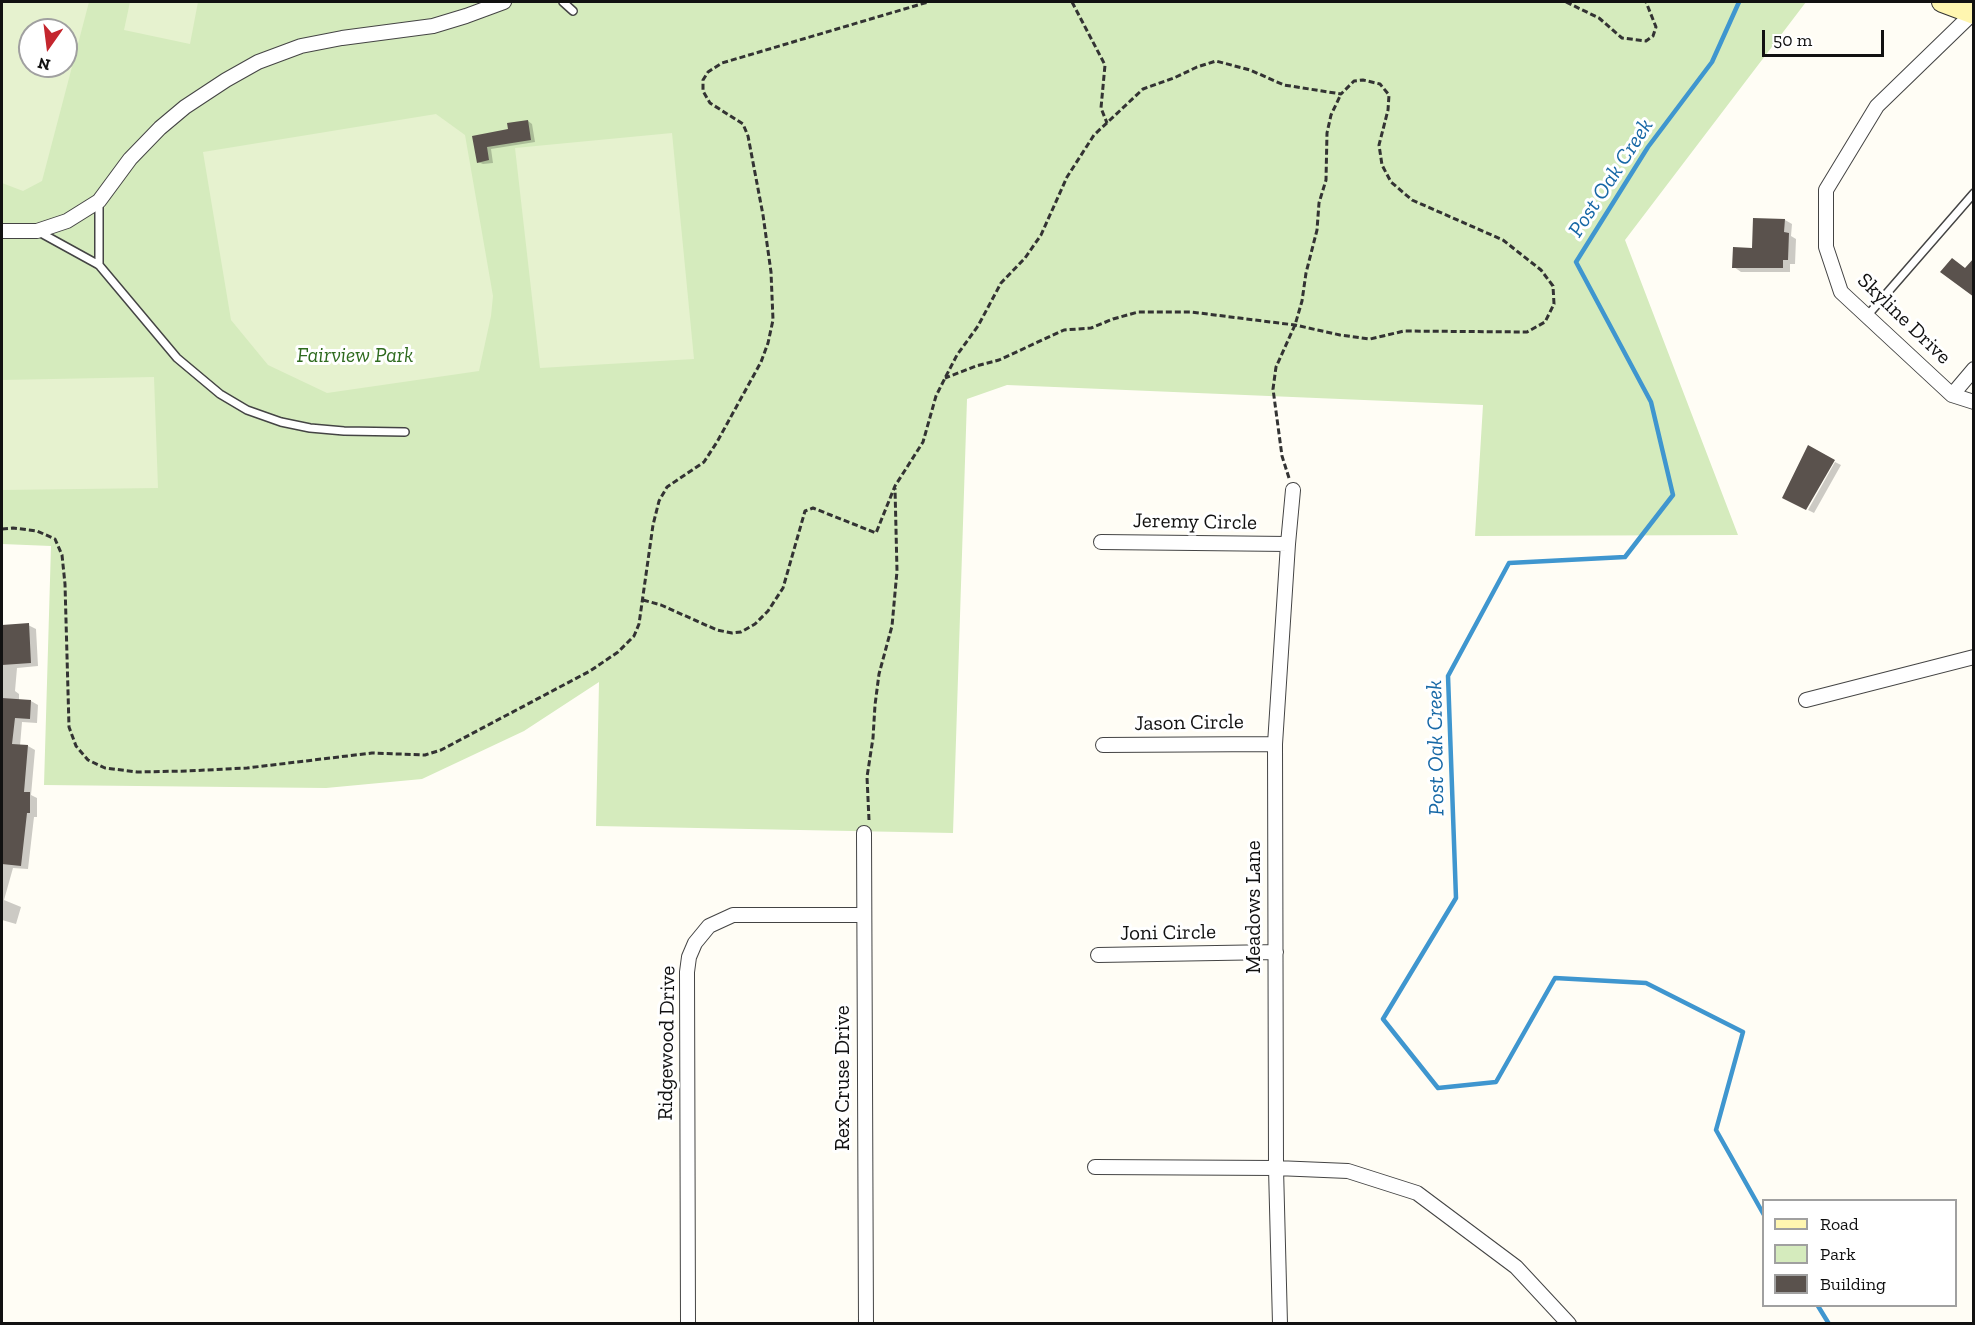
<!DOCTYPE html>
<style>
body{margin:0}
#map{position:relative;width:1975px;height:1325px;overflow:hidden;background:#fffdf5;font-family:"Zilla Slab",serif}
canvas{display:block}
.frame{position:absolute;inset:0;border:3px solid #111;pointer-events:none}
.legend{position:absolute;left:1762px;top:1199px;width:195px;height:108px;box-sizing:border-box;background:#fff;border:2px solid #a0a0a0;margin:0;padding:8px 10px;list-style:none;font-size:18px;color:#111}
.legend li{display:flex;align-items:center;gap:12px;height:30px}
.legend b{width:30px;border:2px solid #a0a0a0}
.north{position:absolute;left:18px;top:18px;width:60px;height:60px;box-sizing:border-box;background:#fff;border:2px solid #a0a0a0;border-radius:50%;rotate:194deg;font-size:16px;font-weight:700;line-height:24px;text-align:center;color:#111}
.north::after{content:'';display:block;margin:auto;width:21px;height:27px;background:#c4262e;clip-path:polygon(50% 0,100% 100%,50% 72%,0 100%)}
.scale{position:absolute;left:1762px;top:30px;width:122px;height:27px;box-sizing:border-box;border:3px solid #111;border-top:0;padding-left:8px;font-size:18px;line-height:21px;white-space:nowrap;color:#111;-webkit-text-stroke:4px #fff;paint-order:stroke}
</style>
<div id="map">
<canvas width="1975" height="1325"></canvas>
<div class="frame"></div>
<ul class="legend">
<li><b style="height:8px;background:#fff6b0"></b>Road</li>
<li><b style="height:16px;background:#d5ebbd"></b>Park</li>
<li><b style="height:16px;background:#5a524d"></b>Building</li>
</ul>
<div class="north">N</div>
<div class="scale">50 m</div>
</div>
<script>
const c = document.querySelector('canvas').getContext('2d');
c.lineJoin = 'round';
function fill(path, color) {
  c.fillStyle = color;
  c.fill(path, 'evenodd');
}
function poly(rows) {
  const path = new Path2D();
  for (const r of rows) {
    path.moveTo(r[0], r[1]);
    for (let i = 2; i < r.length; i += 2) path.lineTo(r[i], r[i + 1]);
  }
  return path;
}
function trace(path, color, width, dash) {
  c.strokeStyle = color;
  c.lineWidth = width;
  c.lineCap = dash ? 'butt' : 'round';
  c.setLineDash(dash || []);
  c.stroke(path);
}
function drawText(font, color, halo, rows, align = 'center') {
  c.font = font + ' "Zilla Slab",serif';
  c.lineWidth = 6;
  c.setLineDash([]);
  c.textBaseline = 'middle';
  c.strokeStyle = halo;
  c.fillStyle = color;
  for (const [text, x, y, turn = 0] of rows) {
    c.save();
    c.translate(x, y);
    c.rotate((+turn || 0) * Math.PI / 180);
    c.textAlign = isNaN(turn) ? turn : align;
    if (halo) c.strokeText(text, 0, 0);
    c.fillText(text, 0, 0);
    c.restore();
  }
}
const green = poly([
 [2,2,1806,2,1625,240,1738,535,1475,536,1483,405,1007,385,967,399,953,833,596,826,599,682,524,731,422,779,326,788,44,785,51,546,2,544],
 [30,30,66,30,66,66,30,66]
]);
const pitch = poly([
 [2,2,89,2,42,181,23,191,2,183],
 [30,30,66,30,66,66,30,66],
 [130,2,198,2,190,44,124,30],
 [436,114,465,135,493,296,491,316,479,371,327,393,268,365,231,320,203,152],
 [672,133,694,359,540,368,515,148],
 [154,377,158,488,2,490,2,380]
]);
const shadow = poly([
 [528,121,532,124,535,142,491,149,493,163,483,164,478,162,474,138,510,130],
 [1785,220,1792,224,1791,236,1796,239,1795,264,1790,264,1790,272,1741,272,1734,267],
 [1835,462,1841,465,1814,513,1808,510],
 [28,625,36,629,38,666,17,668,15,691,19,694,19,700,31,701,38,705,37,723,22,722,20,746,28,746,35,750,31,795,37,798,37,817,34,817,28,869,13,868,4,900,21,907,16,924,2,920,2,627]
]);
const stream = poly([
 [1739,2,1712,62,1648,147,1576,262,1651,402,1673,495,1625,557,1509,563,1448,676,1456,898,1383,1019,1438,1088,1496,1082,1555,978,1646,983,1743,1032,1716,1130,1764,1215],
 [1818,1306,1829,1324]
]);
const building = poly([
 [528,120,531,140,487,147,489,160,477,163,472,136,508,129,507,123],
 [1753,218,1785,219,1784,232,1789,233,1788,260,1783,260,1783,268,1732,268,1733,247,1752,248],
 [1952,258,1965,268,1974,258,1974,297,1940,272],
 [1808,445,1835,460,1806,510,1782,498],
 [29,623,31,663,2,665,2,625],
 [2,698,31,700,30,719,15,718,12,744,28,745,24,792,30,792,30,813,27,813,21,866,2,864]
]);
const path = poly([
 [1072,2,1105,65,1101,108,1107,123],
 [1566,2,1599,18,1622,38,1646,41,1653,36,1656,27,1646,2],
 [1289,478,1282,456,1273,389,1276,367,1295,325,1302,301,1306,273,1317,230,1319,203,1326,180,1327,133,1331,115,1341,94],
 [2,529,13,528,37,531,55,539,62,555,65,584,69,727,76,746,88,760,105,768,137,772,187,771,247,768,372,753,425,755,441,750,590,671,618,652,634,636,639,624,653,525,659,501,667,487,704,462,717,442,761,362,768,343,773,320,771,272,763,215,748,136,743,124,710,103,703,91,703,80,708,72,722,63,928,2],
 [643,600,661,605,717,630,732,633,741,632,755,624,768,611,783,588,805,511,813,508,876,533,895,486,923,442,936,396,945,378,957,355,978,326,1001,283,1025,258,1041,235,1067,177,1094,135,1143,89,1174,78,1197,67,1216,61,1250,70,1284,85,1341,94,1354,81,1363,80,1380,84,1389,95,1388,110,1379,145,1382,165,1391,182,1412,200,1503,240,1541,270,1553,286,1554,304,1545,322,1527,332,1404,331,1370,339,1340,335,1295,325,1191,312,1138,312,1113,319,1091,328,1064,330,999,360,976,366,945,378],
 [869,820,867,777,873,738,875,705,879,674,892,626,897,571,895,488]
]);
const lane = poly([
 [563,2,573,11],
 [99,201,99,265],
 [39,232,99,265,177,358,220,394,247,410,281,422,310,428,344,431,405,432],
 [1867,316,1974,193]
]);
const street = poly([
 [1974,12,1877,106,1826,190,1826,247,1841,292,1952,395,1974,402],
 [2,231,37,231,67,221,99,201,130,159,160,128,185,107,226,80,258,62,301,46,342,38,433,26,466,16,504,2],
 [1952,395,1974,369],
 [1101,542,1288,544],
 [1806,700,1974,657],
 [1103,745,1275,744],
 [864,833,866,1324],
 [1098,955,1276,952],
 [1095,1167,1276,1168,1348,1171,1417,1193,1516,1267,1569,1324],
 [688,1324,687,972,689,957,695,943,709,926,733,915,863,915],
 [1280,1324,1276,1168,1275,744,1288,544,1293,490]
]);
const secondary = poly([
 [1942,2,1974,14]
]);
const streetNames = [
 ["Skyline Drive",1904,319,44],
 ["Jeremy Circle",1195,522,1],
 ["Jason Circle",1189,723,-1],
 ["Meadows Lane",1254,907,-90],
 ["Joni Circle",1168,933,-1],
 ["Ridgewood Drive",667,1043,-89],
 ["Rex Cruse Drive",843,1078,-90]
];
const parkNames = [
 ["Fairview Park",355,356]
];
const waterNames = [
 ["Post Oak Creek",1611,178,-57],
 ["Post Oak Creek",1436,748,-91]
];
fill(green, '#d5ebbd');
fill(pitch, '#e6f2cf');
fill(shadow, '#0003');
trace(stream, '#3f96cf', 4.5);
fill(building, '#5a524d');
trace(lane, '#444', 10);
trace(street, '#444', 16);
trace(secondary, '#333', 22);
trace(path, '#333', 3, [6, 3]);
trace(lane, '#fff', 7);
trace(street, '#fff', 14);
trace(secondary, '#fff6b0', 20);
drawText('21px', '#111', '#fff', streetNames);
drawText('italic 21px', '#2f6b1f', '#fff', parkNames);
drawText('italic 22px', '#1768a6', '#fff', waterNames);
</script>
